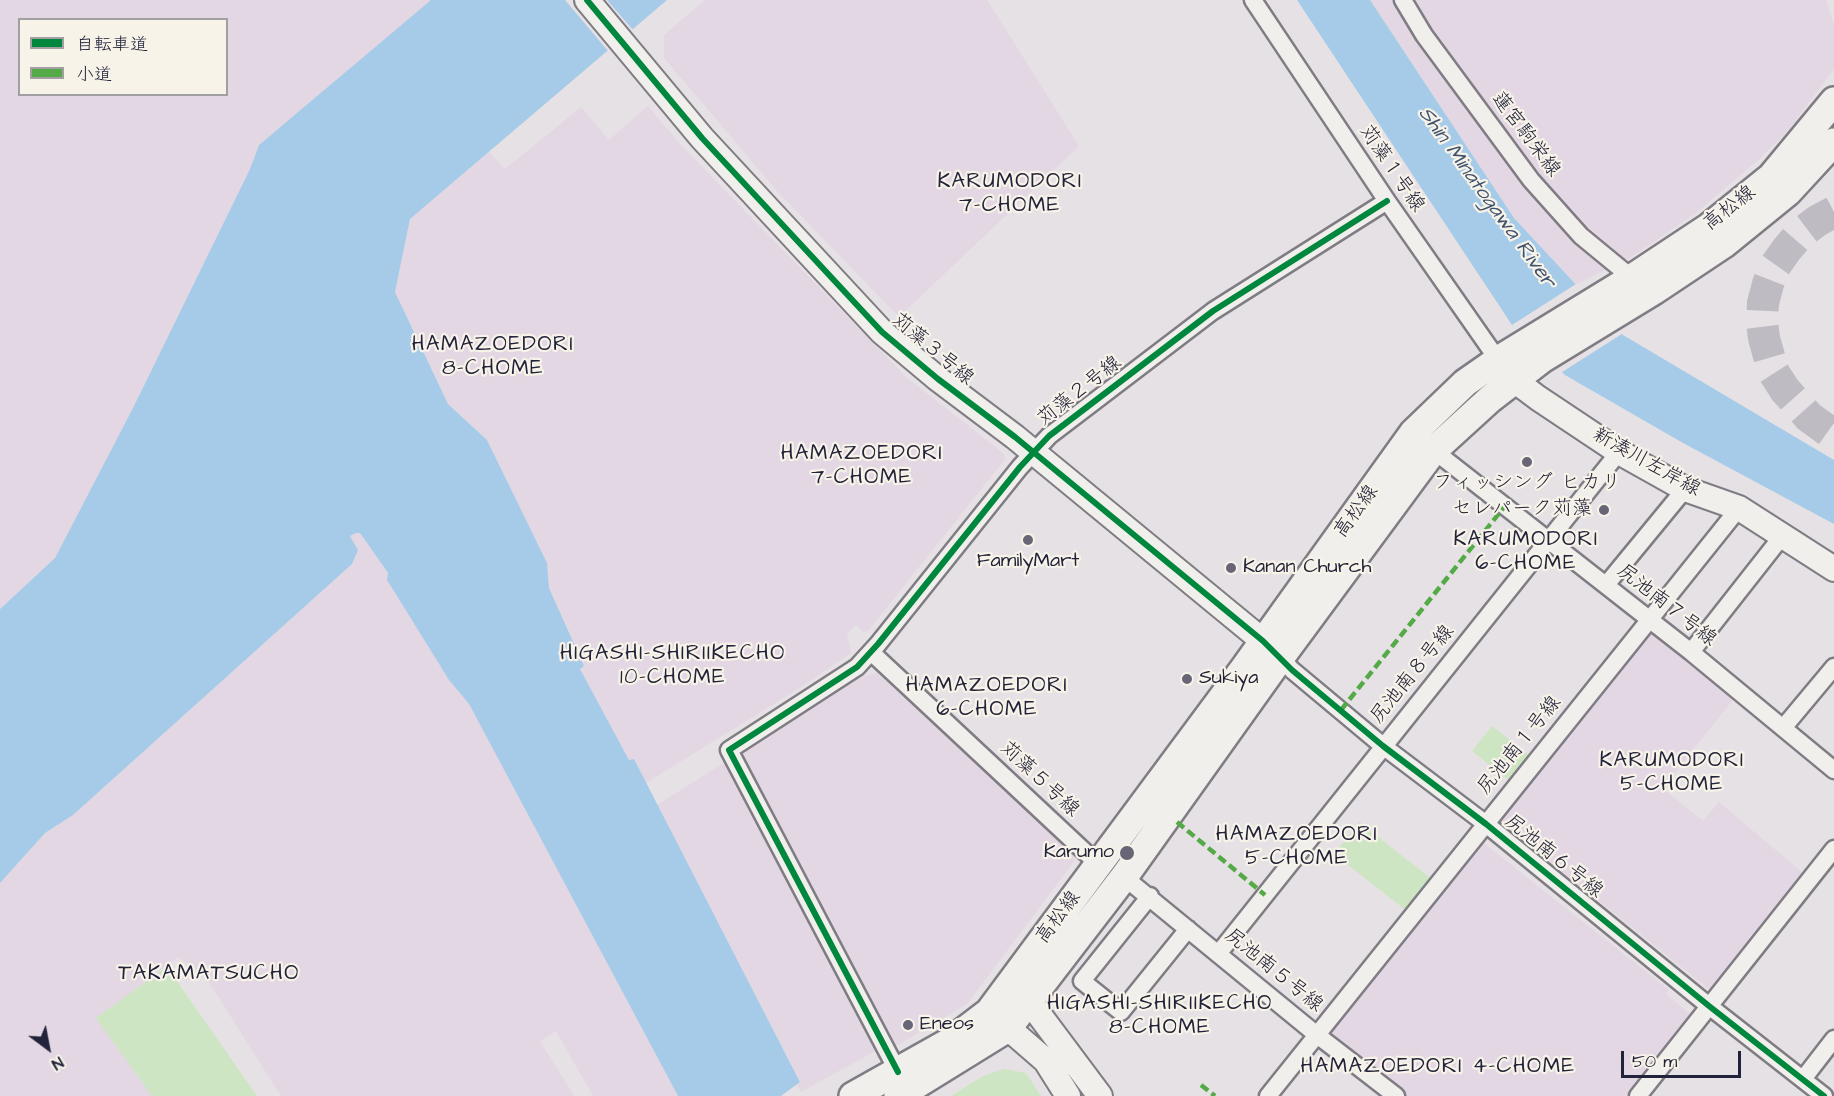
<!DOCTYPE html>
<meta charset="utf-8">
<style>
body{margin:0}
#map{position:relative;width:1834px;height:1096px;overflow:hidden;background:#e6e1e4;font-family:"Architects Daughter","Klee One",sans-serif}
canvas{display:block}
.legend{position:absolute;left:18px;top:18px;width:210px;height:78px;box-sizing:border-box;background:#f7f3e8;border:2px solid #a29fa3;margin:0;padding:8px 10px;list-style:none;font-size:18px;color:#22223b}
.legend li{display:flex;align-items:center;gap:12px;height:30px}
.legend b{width:30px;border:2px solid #a29fa3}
.north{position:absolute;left:18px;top:1018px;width:60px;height:60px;-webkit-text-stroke:4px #f7f3e8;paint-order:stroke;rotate:148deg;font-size:16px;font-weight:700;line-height:24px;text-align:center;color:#22223b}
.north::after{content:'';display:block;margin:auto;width:21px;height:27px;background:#22223b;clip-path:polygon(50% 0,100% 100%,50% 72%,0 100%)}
.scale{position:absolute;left:1621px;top:1051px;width:120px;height:27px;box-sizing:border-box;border:3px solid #22223b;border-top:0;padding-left:8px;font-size:18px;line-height:21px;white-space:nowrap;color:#22223b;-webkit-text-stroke:4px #f7f3e8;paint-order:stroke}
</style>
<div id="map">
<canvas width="1834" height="1096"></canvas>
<ul class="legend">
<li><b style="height:8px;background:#00873e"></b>自転車道</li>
<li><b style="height:8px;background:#53aa46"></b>小道</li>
</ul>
<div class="north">N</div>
<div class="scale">50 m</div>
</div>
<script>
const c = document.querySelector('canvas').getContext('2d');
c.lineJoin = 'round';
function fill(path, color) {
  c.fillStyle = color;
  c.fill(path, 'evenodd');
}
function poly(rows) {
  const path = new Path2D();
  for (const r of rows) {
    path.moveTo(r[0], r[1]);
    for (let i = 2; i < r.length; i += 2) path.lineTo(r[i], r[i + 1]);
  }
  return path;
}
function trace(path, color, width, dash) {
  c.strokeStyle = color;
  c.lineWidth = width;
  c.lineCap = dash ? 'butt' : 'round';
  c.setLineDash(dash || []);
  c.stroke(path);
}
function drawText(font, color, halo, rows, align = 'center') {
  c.font = font + ' "Architects Daughter","Klee One",sans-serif';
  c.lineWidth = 4.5;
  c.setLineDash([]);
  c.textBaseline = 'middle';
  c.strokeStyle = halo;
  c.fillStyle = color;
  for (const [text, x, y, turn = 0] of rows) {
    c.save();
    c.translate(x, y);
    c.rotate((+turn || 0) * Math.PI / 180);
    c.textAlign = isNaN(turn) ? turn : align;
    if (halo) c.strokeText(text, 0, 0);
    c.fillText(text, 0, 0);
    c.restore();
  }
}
const built = poly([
 [0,0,431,0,259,145,250,169,133,408,55,558,0,609],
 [20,20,226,20,226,94,20,94],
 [705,0,987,0,1079,146,899,317,778,192,664,58,664,35],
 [1370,0,1826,0,1834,25,1834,69,1789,129,1758,160,1697,212,1630,258,1576,284,1514,218],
 [648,106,679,143,906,377,1003,453,1005,459,868,631,863,632,856,625,847,634,851,653,801,687,646,783,634,759,629,760,580,669,584,666,549,588,547,563,487,440,448,404,395,292,410,219,489,152,505,169,581,107,609,140],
 [356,533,360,533,388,574,387,580,449,680,469,704,678,1096,593,1096,556,1031,540,1041,574,1096,281,1096,205,976,178,957,97,1018,152,1096,0,1096,0,883,45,833,73,815,352,564,358,550,350,536],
 [1653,634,1733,700,1662,788,1703,821,1719,802,1804,874,1710,990,1502,823,1501,815,1645,636],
 [877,673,1072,853,1075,860,967,1004,896,1046,823,912,807,920,875,1051,801,1092,797,1086,800,1081,657,805,860,677],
 [1481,841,1669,990,1666,994,1690,1014,1626,1096,1405,1096,1327,1036,1327,1033]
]);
const green = poly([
 [1492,726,1531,757,1511,782,1472,751],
 [1359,822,1433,880,1408,912,1334,854],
 [166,967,167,967,257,1096,152,1096,96,1018],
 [1004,1069,1026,1073,1041,1096,951,1096,983,1076]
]);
const water = poly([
 [431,0,667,0,410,219,395,292,448,404,487,440,547,563,549,588,584,666,580,669,629,760,634,759,800,1082,781,1096,678,1096,469,704,449,680,387,580,388,573,360,533,356,533,350,536,358,550,352,564,73,815,45,833,0,883,0,609,55,558,133,408,250,169,259,145],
 [1297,0,1370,0,1514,218,1623,335,1834,460,1834,524,1683,443,1565,375,1512,325]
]);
const pier = poly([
 [565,0,607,0,633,30,608,51],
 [1576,284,1625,332,1559,374,1533,348,1512,325]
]);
const highwayTunnel = poly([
 [1834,212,1817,221,1800,234,1787,249,1775,266,1768,284,1763,303,1762,322,1764,338,1769,356,1774,373,1785,390,1809,417,1834,435]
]);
const street = poly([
 [1253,0,1387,201,1498,360],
 [1403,0,1424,35,1531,180,1581,236,1632,278],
 [1428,446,1691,652,1834,770],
 [1606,585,1685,489],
 [1275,651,1292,670,1383,746,1486,824,1709,1006,1824,1096],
 [871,652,1099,865],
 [1691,652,1783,535],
 [1783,728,1834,667],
 [1124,877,1317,1035,1396,1096],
 [1150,896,1082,981,1121,1012,1188,929],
 [1218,954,1619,452],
 [898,1072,729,750,857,667,878,644,1020,467,1049,436,1213,311,1387,201],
 [1803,1079,1834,1039],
 [1268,1096,1739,508],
 [1638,1096,1834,849]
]);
const secondary = poly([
 [587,0,702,138,882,332,938,379,1015,437,1263,641],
 [1503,367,1514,380,1538,398,1619,452,1685,489,1739,508,1834,569],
 [1014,990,1029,1001,1100,1096],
 [993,1015,1046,1061,1068,1096]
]);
const primary = poly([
 [853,1096,951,1041,989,1012,1245,667,1413,433,1465,383,1498,360,1632,278,1709,227,1771,177,1834,101],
 [898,1096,1008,1028,1124,877,1281,657,1433,451,1490,399,1542,359,1655,290,1724,244,1788,192,1834,142]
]);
const quiet = poly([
 [1341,710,1505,506],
 [1177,822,1265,895],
 [1201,1085,1215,1096]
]);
const cycleway = poly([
 [587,0,702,138,882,332,938,379,1015,437,1263,641,1292,670,1383,746,1486,824,1709,1006,1824,1096],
 [898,1072,729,750,857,667,878,644,1020,467,1049,436,1213,311,1387,201]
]);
const markers = [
 [1527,462,6,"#676576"],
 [1604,510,6,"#676576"],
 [1028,540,6,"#676576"],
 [1231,568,6,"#676576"],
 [1187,679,6,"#676576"],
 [1127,853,8,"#676576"],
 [908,1025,6,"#676576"]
];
const streetNames = [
 ["蓮宮駒栄線",1525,135,53],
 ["苅藻１号線",1391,169,56],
 ["高松線",1730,209,-38],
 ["苅藻３号線",932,350,40],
 ["苅藻２号線",1080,392,-38],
 ["新湊川左岸線",1646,463,29],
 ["高松線",1357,512,-54],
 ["尻池南７号線",1666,606,38],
 ["尻池南８号線",1413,675,-51],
 ["尻池南１号線",1520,746,-51],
 ["苅藻５号線",1039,780,43],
 ["尻池南６号線",1553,857,39],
 ["高松線",1059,918,-53],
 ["尻池南５号線",1273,971,39]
];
const poiNames = [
 ["フィッシング ヒカリ",1527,484,"center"],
 ["セレパーク苅藻",1592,510,"right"],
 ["FamilyMart",1028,562,"center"],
 ["Kanan Church",1243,568],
 ["Sukiya",1199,679],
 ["Karumo",1114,853,"right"],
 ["Eneos",920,1025]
];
const neighbourhoodNames = [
 ["KARUMODORI",1010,183],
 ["7-CHOME",1010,207],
 ["HAMAZOEDORI",493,346],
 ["8-CHOME",493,370],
 ["HAMAZOEDORI",862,455],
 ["7-CHOME",862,479],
 ["KARUMODORI",1526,541],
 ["6-CHOME",1526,565],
 ["HIGASHI-SHIRIIKECHO",673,655],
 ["10-CHOME",673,679],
 ["HAMAZOEDORI",987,687],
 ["6-CHOME",987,711],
 ["KARUMODORI",1672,762],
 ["5-CHOME",1672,786],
 ["HAMAZOEDORI",1297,836],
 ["5-CHOME",1297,860],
 ["TAKAMATSUCHO",209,975],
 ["HIGASHI-SHIRIIKECHO",1160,1005],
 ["8-CHOME",1160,1029],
 ["HAMAZOEDORI 4-CHOME",1438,1068]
];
const waterNames = [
 ["Shin Minatogawa River",1486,198,54]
];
fill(built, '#e2d7e3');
fill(green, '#cde5c3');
fill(water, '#a6cbe8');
fill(pier, '#e6e1e4');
trace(highwayTunnel, '#bfbbc2', 32, [32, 16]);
trace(street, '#7f7c83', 21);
trace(secondary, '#7f7c83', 28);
trace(primary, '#7f7c83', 32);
trace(street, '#f0efec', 16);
trace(secondary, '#f0efec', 24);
trace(primary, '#f0efec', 27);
trace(quiet, '#53aa46', 4.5, [9, 4.5]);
trace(cycleway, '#00873e', 6);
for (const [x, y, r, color] of markers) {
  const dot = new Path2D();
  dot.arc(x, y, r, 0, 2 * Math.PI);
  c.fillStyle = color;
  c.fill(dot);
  trace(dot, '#f7f3e8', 2);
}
drawText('20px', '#22223b', '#f7f3e8', streetNames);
drawText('20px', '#22223b', '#f7f3e8', poiNames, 'left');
c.letterSpacing = '1.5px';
drawText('21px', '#22223b', '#f7f3e8', neighbourhoodNames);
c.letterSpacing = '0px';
drawText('italic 21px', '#41526f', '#f7f3e8', waterNames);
</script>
